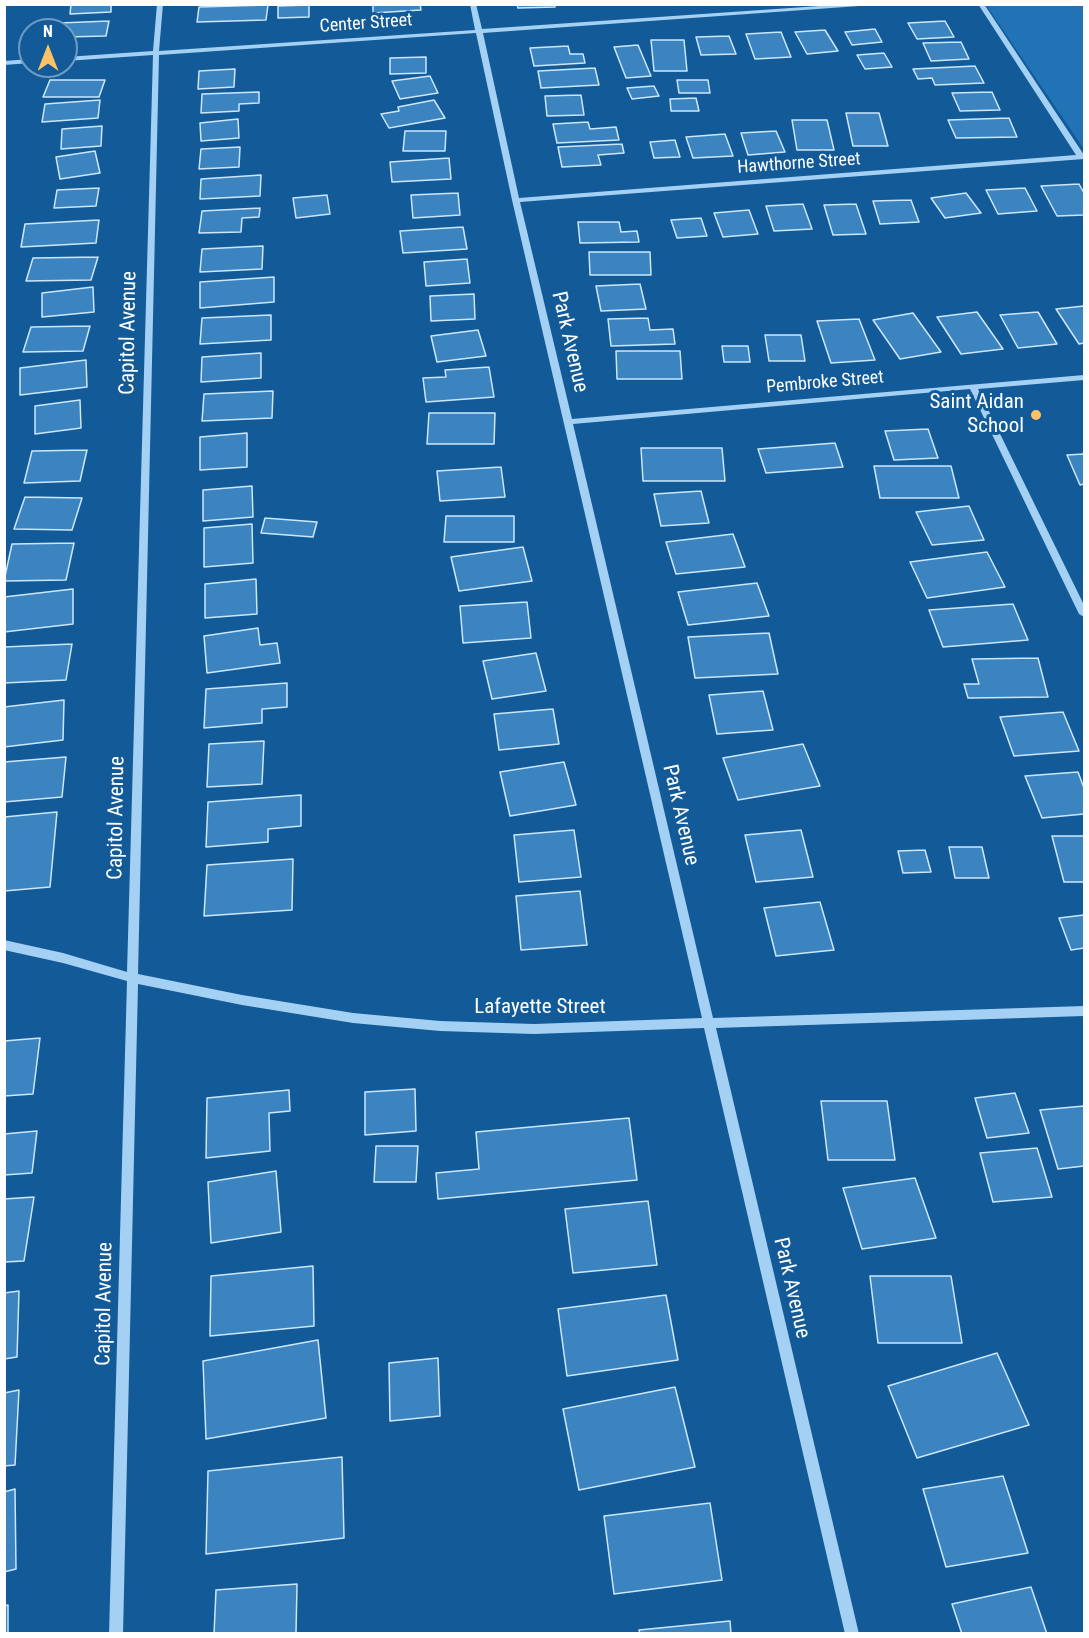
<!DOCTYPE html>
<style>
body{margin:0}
#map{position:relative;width:1089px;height:1638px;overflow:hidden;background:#135a98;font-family:"Roboto Condensed",sans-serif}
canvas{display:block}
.frame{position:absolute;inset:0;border:6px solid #fff;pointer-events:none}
.north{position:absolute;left:18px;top:18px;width:60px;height:60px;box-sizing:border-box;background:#135a98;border:2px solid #719cc1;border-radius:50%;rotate:0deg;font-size:16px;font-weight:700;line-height:24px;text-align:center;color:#fff}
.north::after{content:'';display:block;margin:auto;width:21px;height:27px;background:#ffc366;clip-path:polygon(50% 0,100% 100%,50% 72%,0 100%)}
</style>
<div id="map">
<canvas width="1089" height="1638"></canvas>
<div class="frame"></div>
<div class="north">N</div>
</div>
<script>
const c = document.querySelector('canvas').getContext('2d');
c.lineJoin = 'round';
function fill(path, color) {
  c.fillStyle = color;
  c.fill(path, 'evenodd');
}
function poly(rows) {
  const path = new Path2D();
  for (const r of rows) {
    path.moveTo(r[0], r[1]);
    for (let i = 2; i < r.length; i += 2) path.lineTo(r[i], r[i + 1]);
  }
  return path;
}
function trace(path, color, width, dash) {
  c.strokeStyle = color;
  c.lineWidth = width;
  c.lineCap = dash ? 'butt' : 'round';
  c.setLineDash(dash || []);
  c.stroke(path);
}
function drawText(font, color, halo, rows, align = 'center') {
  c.font = font + ' "Roboto Condensed",sans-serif';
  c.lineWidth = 6;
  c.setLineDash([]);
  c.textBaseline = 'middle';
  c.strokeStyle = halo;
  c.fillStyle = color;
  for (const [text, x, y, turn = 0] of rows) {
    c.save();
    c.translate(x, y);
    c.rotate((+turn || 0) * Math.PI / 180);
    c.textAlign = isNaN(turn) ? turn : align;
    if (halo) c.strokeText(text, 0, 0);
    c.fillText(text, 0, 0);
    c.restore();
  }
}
const green = poly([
 [986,5,1084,5,1084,149]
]);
const building = poly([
 [71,4,111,4,111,12,70,14,71,4],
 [373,4,420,4,421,10,373,13,373,4],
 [517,4,554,4,555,7,518,8,517,4],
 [268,5,266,20,197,22,199,7,268,5],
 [309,5,309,17,278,18,278,6,309,5],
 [109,21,106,36,66,37,66,30,57,30,59,23,109,21],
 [945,21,954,37,917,39,908,23,945,21],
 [875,29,882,42,852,45,845,32,875,29],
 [825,30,838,51,807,54,795,32,825,30],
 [781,32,791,57,755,59,746,34,781,32],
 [729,36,736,54,701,55,696,37,729,36],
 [651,40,684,40,687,71,654,71,651,40],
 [961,42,969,59,931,61,923,43,961,42],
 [638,45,651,76,626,78,614,47,638,45],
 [568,46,570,54,583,54,585,63,534,66,530,48,568,46],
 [884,53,892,67,865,69,857,55,884,53],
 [426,57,426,73,390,74,390,58,426,57],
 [975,66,984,83,935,85,932,78,918,79,913,69,975,66],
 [595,68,599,85,541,88,538,71,595,68],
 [235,69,234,87,198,89,199,71,235,69],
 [430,76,438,93,400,99,392,81,430,76],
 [50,80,105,80,99,97,43,97,50,80],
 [677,80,708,80,710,93,679,93,677,80],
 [654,86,659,96,632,99,627,88,654,86],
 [259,92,259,103,239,104,239,111,201,113,202,94,259,92],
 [992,92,1000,110,960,111,952,93,992,92],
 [581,95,584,115,547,116,545,96,581,95],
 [696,98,699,111,671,111,670,99,696,98],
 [100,100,98,118,42,122,45,104,100,100],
 [434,100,445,118,389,128,381,114,399,111,398,107,434,100],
 [846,113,879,113,888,146,853,146,846,113],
 [1009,118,1017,137,956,138,948,120,1009,118],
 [238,119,239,138,201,141,200,123,238,119],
 [792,120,827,120,834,150,797,150,792,120],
 [588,122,590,129,616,127,619,140,557,143,553,124,588,122],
 [102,126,101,146,61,149,62,129,102,126],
 [405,131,446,131,445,151,403,151,405,131],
 [776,131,785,152,748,155,741,133,776,131],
 [725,134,733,156,693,158,686,137,725,134],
 [675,140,680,157,654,158,650,142,675,140],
 [622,144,624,153,598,155,601,165,562,167,558,147,622,144],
 [240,147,239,167,199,169,201,149,240,147],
 [95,151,100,173,60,179,56,157,95,151],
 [449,158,451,179,392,182,390,162,449,158],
 [261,175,260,196,200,199,201,179,261,175],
 [1079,184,1084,193,1084,215,1057,216,1041,186,1079,184],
 [99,188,96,206,54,208,57,190,99,188],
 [1025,188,1037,211,998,214,986,190,1025,188],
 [458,193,460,215,413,218,411,195,458,193],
 [966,193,981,213,945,218,931,198,966,193],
 [327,195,330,214,296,218,293,198,327,195],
 [911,200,919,222,880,224,873,201,911,200],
 [803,204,812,229,774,231,766,206,803,204],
 [856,204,866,234,833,235,824,205,856,204],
 [260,208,259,217,242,218,241,232,199,233,202,211,260,208],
 [749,210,758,234,723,237,714,213,749,210],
 [701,218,707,236,677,238,671,220,701,218],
 [99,220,96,243,21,247,25,224,99,220],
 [578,222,619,222,621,232,637,231,639,242,580,243,578,222],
 [463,227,467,249,403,253,400,231,463,227],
 [263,246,262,269,200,272,202,249,263,246],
 [589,252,650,252,651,275,590,275,589,252],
 [98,257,91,280,26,281,33,258,98,257],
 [467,259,470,283,426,286,424,262,467,259],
 [274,277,274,302,200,308,200,282,274,277],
 [640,284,646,309,601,311,596,286,640,284],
 [93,287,94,312,42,317,42,293,93,287],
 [474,294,475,319,431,321,430,296,474,294],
 [1084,306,1084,343,1079,344,1056,309,1084,306],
 [977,312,1003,349,961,354,937,317,977,312],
 [1038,312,1057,344,1018,348,1000,315,1038,312],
 [913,313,941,352,900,359,873,320,913,313],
 [271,315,271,340,200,344,202,318,271,315],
 [648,318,650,330,673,329,675,344,611,346,608,319,648,318],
 [859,319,875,360,831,363,817,321,859,319],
 [90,326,83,351,23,352,31,327,90,326],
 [478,330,486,356,437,362,431,336,478,330],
 [765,335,801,335,805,361,769,361,765,335],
 [722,346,748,346,750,362,724,362,722,346],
 [616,351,680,351,682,379,617,379,616,351],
 [261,353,261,378,201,382,202,357,261,353],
 [86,360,87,387,20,395,20,368,86,360],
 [489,367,494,397,426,402,423,378,446,377,445,370,489,367],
 [273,391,272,418,202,421,204,394,273,391],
 [80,400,81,428,35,434,35,406,80,400],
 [429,413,495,413,494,444,427,444,429,413],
 [928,429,938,458,894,460,885,431,928,429],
 [247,433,247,467,200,470,200,437,247,433],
 [835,443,843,467,766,473,758,449,835,443],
 [641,448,722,448,725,481,643,481,641,448],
 [87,450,80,481,24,483,32,451,87,450],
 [1084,454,1084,484,1080,485,1067,455,1084,454],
 [874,466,951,466,959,498,880,498,874,466],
 [501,467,505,497,440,501,437,471,501,467],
 [252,486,253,517,203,521,203,490,252,486],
 [701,491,709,523,661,526,654,494,701,491],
 [25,497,82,498,72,530,14,529,25,497],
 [969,506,984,540,932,545,916,512,969,506],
 [446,516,514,516,514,542,444,542,446,516],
 [265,518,317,522,313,537,261,533,265,518],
 [252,524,253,563,204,567,204,528,252,524],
 [733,534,745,567,676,574,666,542,733,534],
 [74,543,66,580,4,581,12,544,74,543],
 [523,547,532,581,459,591,451,557,523,547],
 [987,552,1005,587,927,598,910,562,987,552],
 [256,579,257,614,205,618,205,584,256,579],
 [757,583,769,616,688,625,678,592,757,583],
 [73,589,73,624,4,632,4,597,73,589],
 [527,602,531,638,463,643,460,606,527,602],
 [1013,604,1028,640,943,647,929,610,1013,604],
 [258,628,260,645,277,643,280,663,207,673,204,636,258,628],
 [769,633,778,674,695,678,688,637,769,633],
 [72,644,66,680,4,683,4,647,72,644],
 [536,653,546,691,492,699,483,661,536,653],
 [1038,658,1048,697,968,698,964,684,979,684,972,659,1038,658],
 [287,683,287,707,262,709,262,723,204,728,206,689,287,683],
 [763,691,773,730,717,734,709,695,763,691],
 [64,700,63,740,4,747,4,707,64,700],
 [553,709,559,744,499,750,494,714,553,709],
 [1063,712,1079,751,1014,756,1000,717,1063,712],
 [264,741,262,784,207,787,209,744,264,741],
 [803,744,820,786,738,800,723,758,803,744],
 [66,757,62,797,4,802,4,762,66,757],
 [564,762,576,805,510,816,500,772,564,762],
 [1078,772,1084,788,1084,814,1042,818,1025,776,1078,772],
 [301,795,301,826,268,829,268,842,206,847,208,802,301,795],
 [57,812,50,887,4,891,4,817,57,812],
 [574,830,581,877,519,882,514,835,574,830],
 [801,830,813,877,756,882,745,835,801,830],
 [1052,836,1084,836,1084,882,1064,882,1052,836],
 [949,847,982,847,989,878,955,878,949,847],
 [925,850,931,872,903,873,898,851,925,850],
 [293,859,292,910,204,916,207,865,293,859],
 [580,891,587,945,521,950,516,896,580,891],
 [820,902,834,950,776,956,764,908,820,902],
 [1084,915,1084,948,1071,950,1059,918,1084,915],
 [40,1038,33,1094,4,1096,4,1041,40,1038],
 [415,1089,416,1131,365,1135,365,1092,415,1089],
 [289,1090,290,1111,269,1113,270,1151,206,1158,207,1098,289,1090],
 [1015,1093,1029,1133,987,1138,975,1098,1015,1093],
 [821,1101,887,1101,895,1160,828,1160,821,1101],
 [1084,1106,1084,1166,1058,1169,1040,1110,1084,1106],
 [629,1118,637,1180,438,1199,436,1173,479,1169,476,1132,629,1118],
 [37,1131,32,1173,4,1175,4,1134,37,1131],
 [376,1146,418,1146,416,1182,374,1182,376,1146],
 [1037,1148,1052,1197,993,1202,980,1153,1037,1148],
 [276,1171,281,1232,211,1243,208,1182,276,1171],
 [915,1178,936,1238,862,1249,843,1188,915,1178],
 [34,1197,24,1261,4,1262,4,1199,34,1197],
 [648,1201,657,1265,573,1273,565,1209,648,1201],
 [313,1266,314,1326,210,1336,211,1276,313,1266],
 [870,1276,951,1276,962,1343,878,1343,870,1276],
 [19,1291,17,1357,4,1359,4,1293,19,1291],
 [666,1295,678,1360,567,1376,558,1309,666,1295],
 [318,1340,326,1418,206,1439,203,1361,318,1340],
 [997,1353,1029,1425,917,1458,888,1386,997,1353],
 [438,1358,440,1416,390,1421,389,1363,438,1358],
 [675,1387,695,1467,579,1490,563,1409,675,1387],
 [19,1390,15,1465,4,1466,4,1393,19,1390],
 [342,1457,344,1538,206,1554,208,1471,342,1457],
 [1003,1476,1028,1553,946,1567,923,1489,1003,1476],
 [15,1489,16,1569,4,1572,4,1492,15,1489],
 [710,1503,722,1580,614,1594,604,1516,710,1503],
 [297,1584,296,1634,214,1634,216,1590,297,1584],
 [1031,1587,1047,1634,962,1634,952,1604,1031,1587],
 [8,1605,8,1634,4,1634,4,1606,8,1605],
 [730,1621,731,1634,640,1634,639,1630,730,1621]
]);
const minor = poly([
 [157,4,163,4,159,51,475,30,470,4,476,4,482,29,849,4,887,4,483,33,519,198,1076,155,978,4,984,4,1084,155,1084,159,520,202,572,419,1084,375,1084,380,978,389,1084,605,1084,617,1079,614,970,389,573,424,713,1018,1084,1006,1084,1016,716,1028,859,1634,845,1634,704,1028,534,1034,440,1031,353,1023,242,1005,138,984,123,1634,109,1634,127,981,63,963,4,950,4,940,63,953,127,972,153,55,66,61,66,57,153,51,157,4],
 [476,33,512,200,702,1018,534,1024,440,1021,353,1013,242,995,138,974,159,55,476,33],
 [30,59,30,63,4,65,4,61,30,59]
]);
const markers = [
 [1036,415,6,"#ffc366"]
];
const farStreetnames = [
 ["Center Street",366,24,-4],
 ["Hawthorne Street",799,164,-4],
 ["Pembroke Street",825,383,-5]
];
const streetNames = [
 ["Capitol Avenue",129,333,-89],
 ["Park Avenue",569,342,77],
 ["Park Avenue",680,815,77],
 ["Capitol Avenue",117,818,-89],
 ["Lafayette Street",540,1008],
 ["Park Avenue",791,1288,77],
 ["Capitol Avenue",105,1304,-89]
];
const poiNames = [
 ["Saint Aidan",1024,403],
 ["School",1024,427]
];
fill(green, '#2173b5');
fill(building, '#3b84c0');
trace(building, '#cce7fd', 1.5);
fill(minor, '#a4d0f3');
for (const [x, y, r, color] of markers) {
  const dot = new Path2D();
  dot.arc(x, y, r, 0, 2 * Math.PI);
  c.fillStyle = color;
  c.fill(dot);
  trace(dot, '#135a98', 2);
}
drawText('18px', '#fff', '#135a98', farStreetnames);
drawText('21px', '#fff', '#135a98', streetNames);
drawText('21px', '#fff', '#135a98', poiNames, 'right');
</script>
